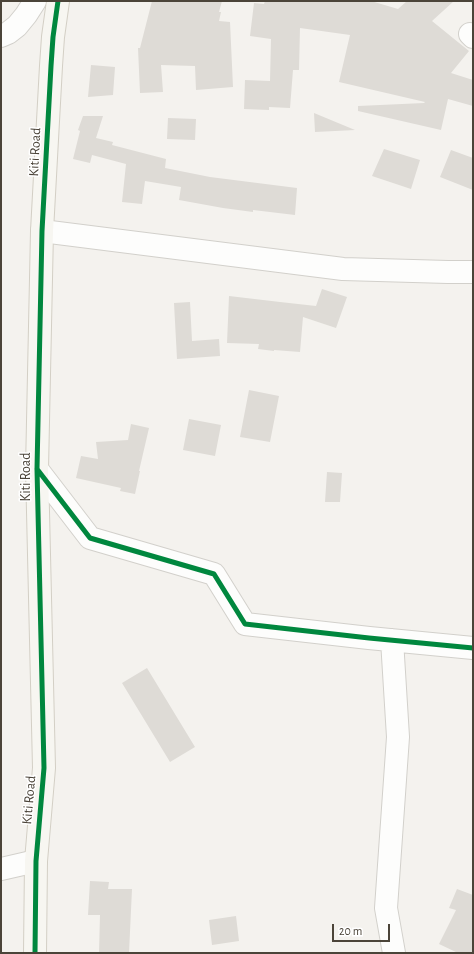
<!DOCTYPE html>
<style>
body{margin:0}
#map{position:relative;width:474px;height:954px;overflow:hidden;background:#f4f2ee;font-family:"Alegreya Sans",sans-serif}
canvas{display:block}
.frame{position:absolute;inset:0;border:2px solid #4b4439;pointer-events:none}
.scale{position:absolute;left:332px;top:924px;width:58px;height:18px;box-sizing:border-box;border:2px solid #4b4439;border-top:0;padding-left:5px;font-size:12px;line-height:14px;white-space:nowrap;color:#4b4439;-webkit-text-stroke:3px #fff;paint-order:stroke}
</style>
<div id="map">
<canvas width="474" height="954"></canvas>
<div class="frame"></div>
<div class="scale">20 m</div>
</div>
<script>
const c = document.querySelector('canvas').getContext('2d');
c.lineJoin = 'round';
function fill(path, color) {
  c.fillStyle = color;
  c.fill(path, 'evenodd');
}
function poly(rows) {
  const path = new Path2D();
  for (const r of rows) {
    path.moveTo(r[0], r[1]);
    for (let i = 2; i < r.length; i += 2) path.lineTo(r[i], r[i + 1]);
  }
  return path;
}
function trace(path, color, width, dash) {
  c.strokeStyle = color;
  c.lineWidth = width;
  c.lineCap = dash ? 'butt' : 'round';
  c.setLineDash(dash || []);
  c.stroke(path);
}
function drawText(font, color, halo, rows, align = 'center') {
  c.font = font + ' "Alegreya Sans",sans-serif';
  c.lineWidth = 3;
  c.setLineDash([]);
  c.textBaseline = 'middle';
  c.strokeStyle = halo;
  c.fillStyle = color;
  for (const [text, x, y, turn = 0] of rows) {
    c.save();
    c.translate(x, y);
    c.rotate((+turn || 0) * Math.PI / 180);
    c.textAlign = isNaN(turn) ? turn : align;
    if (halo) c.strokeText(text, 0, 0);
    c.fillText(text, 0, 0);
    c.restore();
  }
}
const building = poly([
 [152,1,222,1,219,12,221,12,219,21,230,22,233,87,196,90,195,66,161,65,163,92,140,93,138,48,140,48],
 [265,1,371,1,398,9,407,1,454,1,432,21,469,51,451,73,473,80,473,106,448,99,441,130,358,111,358,106,424,103,425,102,339,82,350,35,300,28,299,70,293,70,290,108,269,107,269,110,244,109,245,80,270,81,271,39,250,36,254,3,264,4],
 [91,65,115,67,113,95,88,97],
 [314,113,355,130,315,132],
 [83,116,103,116,96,138,113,142,112,145,166,159,165,168,210,177,297,188,295,215,253,210,253,212,223,208,179,200,181,187,145,181,142,204,122,202,126,164,92,155,90,163,73,159,80,131,78,130],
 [168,118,196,119,195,140,167,139],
 [384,149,420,160,411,189,372,176],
 [451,150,473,158,473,190,440,177],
 [322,289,347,297,336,328,303,317,300,352,274,350,274,351,258,349,259,344,227,343,229,296,280,302,316,306],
 [190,302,192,341,219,339,220,356,177,359,174,303],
 [249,390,279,396,270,442,240,437],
 [189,419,221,425,215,456,183,450],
 [131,424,149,428,139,471,140,471,135,494,120,491,121,488,76,478,81,456,98,459,96,442,128,440],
 [327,472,342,473,340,502,325,502],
 [147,668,195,747,170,762,122,683],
 [90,881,109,882,108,889,132,889,129,953,99,953,100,915,88,915],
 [457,889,473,895,473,953,458,953,439,944,456,910,449,908],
 [236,916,239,941,212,945,209,920]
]);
const street = poly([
 [470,34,473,37],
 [1,36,8,33,17,26,26,15,35,1],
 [42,231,343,269,448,272,473,272],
 [37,469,90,538,214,574,245,624,369,638,473,648],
 [392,640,398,737,386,908,394,953],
 [1,869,36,861]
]);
const secondary = poly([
 [35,953,36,861,44,768,37,469,42,231,51,66,53,37,58,1]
]);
const cycleway = poly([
 [37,469,90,538,214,574,245,624,369,638,473,648],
 [35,953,36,861,44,768,37,469,42,231,51,66,53,37,58,1]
]);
const streetNames = [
 ["Kiti Road",35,152,-87],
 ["Kiti Road",26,477,-90],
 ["Kiti Road",29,800,-85]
];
fill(building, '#dedbd6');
trace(street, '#d2d0cb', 24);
trace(secondary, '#d3cfc5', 24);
trace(street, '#fdfdfc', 22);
trace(secondary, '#f7f6f1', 22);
trace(cycleway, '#00873e', 5);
drawText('14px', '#4b4439', '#fff', streetNames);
</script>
